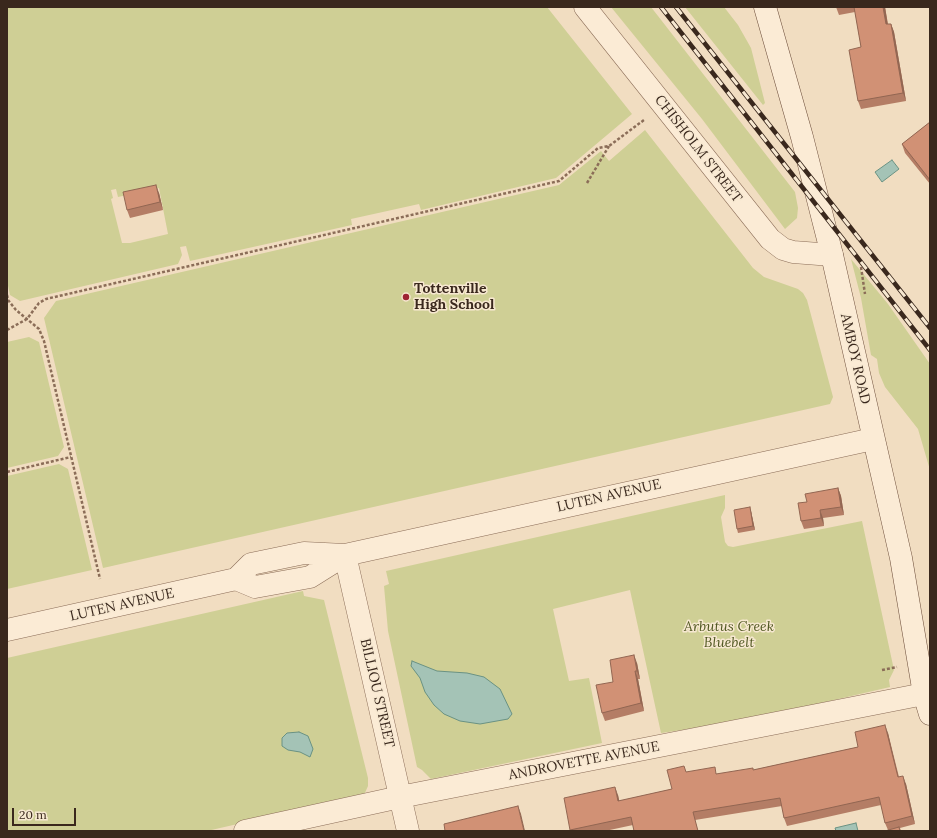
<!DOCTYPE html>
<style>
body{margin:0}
#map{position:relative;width:937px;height:838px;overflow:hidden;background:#f1ddc1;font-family:Lora,serif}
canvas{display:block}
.frame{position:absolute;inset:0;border:8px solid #3a281d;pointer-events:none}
.scale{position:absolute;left:12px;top:808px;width:64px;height:18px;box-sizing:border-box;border:2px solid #3a281d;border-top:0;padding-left:5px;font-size:12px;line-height:14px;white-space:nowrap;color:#3a281d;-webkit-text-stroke:3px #f7e8d1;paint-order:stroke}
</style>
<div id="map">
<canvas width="937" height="838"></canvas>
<div class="frame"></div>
<div class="scale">20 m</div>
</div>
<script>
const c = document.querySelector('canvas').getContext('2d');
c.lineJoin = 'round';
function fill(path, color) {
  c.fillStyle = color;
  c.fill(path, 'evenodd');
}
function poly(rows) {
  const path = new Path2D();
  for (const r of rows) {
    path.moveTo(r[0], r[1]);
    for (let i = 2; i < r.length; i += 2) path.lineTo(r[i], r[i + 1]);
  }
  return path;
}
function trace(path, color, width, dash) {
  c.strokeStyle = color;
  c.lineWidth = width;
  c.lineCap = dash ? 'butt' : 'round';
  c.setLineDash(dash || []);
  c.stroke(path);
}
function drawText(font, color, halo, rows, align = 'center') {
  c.font = font + ' Lora,serif';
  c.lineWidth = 3;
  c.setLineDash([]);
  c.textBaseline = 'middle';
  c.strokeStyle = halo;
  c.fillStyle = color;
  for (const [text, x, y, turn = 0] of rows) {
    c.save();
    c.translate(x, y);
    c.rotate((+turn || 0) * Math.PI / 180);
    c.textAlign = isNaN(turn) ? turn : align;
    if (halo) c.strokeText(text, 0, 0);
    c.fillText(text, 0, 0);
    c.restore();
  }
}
const green = poly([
 [7,7,547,7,632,114,556,178,421,210,419,204,351,219,352,225,190,261,186,246,180,247,182,255,178,264,20,301,10,295,7,281],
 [159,188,168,234,130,243,122,243,111,199,113,198,111,190,116,189,118,197],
 [611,7,651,7,795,192,798,208,797,218,785,229,702,119],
 [685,7,724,7,738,25,751,48,765,103,763,105],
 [645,130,753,268,764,277,798,289,803,293,807,300,833,397,830,404,103,568,44,318,56,301,559,185,601,151,609,161],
 [851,259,888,304,930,364,930,470,918,429,885,387,879,373,877,359,871,355,861,298],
 [29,337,39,342,64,447,58,456,7,468,7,342],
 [59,464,68,469,92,570,7,589,7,476],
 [725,495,725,508,721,517,725,542,728,546,733,547,862,521,894,670,889,680,890,687,744,721,661,733,630,590,553,609,569,681,589,678,602,743,431,779,422,770,417,767,388,631,384,586,389,584,386,571],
 [303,591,304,596,324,600,368,778,368,786,364,795,207,831,7,831,7,658]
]);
const water = poly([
 [892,160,899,169,882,182,875,172,892,160],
 [412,661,437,671,467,673,484,677,500,689,512,714,508,719,480,724,460,721,444,714,434,705,425,692,420,678,411,666,412,661],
 [299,732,308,736,313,749,310,757,300,752,288,750,282,746,282,738,287,733,299,732],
 [856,823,858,831,836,831,835,828,856,823]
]);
const path = poly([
 [587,183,609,146],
 [861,267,865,294],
 [7,295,8,300,16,310,39,329,44,341,100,579],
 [7,330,27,319,39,303,46,299,559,181,598,148,609,146,644,120],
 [7,472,71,457],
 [882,670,897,667]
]);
const minor = poly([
 [585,7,770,239,783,249,793,252,832,255],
 [345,555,408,831],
 [236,579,255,587,310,577,345,555],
 [7,630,236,579,251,564,304,553,345,555,873,439],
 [245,831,400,797,924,694]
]);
const secondary = poly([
 [765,7,802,137,832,255,901,558,924,694,930,714]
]);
const rail = poly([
 [661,7,930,350],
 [676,7,930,328]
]);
const wall = poly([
 [836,7,885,7,888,24,891,24,894,32,906,101,861,109,858,101,861,47,855,12,839,15],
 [930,122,930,184,905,153,902,144],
 [159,193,163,210,130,218,127,210],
 [838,488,841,496,844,515,823,518,824,526,804,529,801,521,807,502],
 [751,511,755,530,738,533,737,529],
 [637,663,640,679,638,679,644,711,605,721,602,713,613,682],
 [888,733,899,777,906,784,915,824,900,828,901,831,885,831,888,830,885,823,881,805,787,826,784,818,782,806,695,820,698,831,634,831,633,825,605,831,571,831,570,830,618,795,619,801,672,789,686,772,718,774,753,770,858,747]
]);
const shadedWall = poly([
 [883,7,885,7,889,33,886,24],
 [891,24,894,32,906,101,903,93],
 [156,185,159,193,163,210,160,202],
 [838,488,841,496,844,515,841,507],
 [750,507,751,511,755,530,753,526],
 [820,510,823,518,824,526,821,518],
 [634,655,637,663,640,679,637,671],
 [635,671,638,679,644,711,641,703],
 [885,725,888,733,900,785],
 [903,776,906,784,915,824,912,816],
 [615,787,618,795,621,809,618,801],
 [518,806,521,814,525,831,524,831]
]);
const building = poly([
 [854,7,883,7,886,24,891,24,903,93,858,101,849,50,861,47,854,7],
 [930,122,930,180,902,144,930,122],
 [156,185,160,202,127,210,123,192,156,185],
 [838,488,841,507,820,510,821,518,801,521,798,503,807,502,805,494,838,488],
 [750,507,753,526,737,529,734,510,750,507],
 [634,655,637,671,635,671,641,703,602,713,596,685,613,682,610,660,634,655],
 [885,725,898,777,903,776,912,816,885,823,879,797,784,818,780,798,693,812,698,831,634,831,631,817,570,830,564,798,615,787,618,801,672,789,667,770,684,766,686,772,715,767,716,774,753,768,753,770,858,747,855,732,885,725],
 [518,806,524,831,445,831,444,824,518,806],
 [899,827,900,831,885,831,899,827]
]);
const markers = [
 [406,297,4,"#9e2433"]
];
const streetNames = [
 ["CHISHOLM STREET",698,149,52],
 ["AMBOY ROAD",855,359,77],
 ["LUTEN AVENUE",609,496,-13],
 ["LUTEN AVENUE",122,605,-13],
 ["BILLIOU STREET",377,693,77],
 ["ANDROVETTE AVENUE",584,761,-11]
];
const poiNames = [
 ["Tottenville",414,289],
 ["High School",414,305]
];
const parkNames = [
 ["Arbutus Creek",729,627],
 ["Bluebelt",729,643]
];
fill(green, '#cfcf95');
fill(water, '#a4c3b6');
trace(water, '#6a9283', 1);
trace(minor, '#8b6d58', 23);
trace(secondary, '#6d4e3b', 23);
trace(path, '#8b6d58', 2.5, [3, 2]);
trace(minor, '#fbebd5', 22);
trace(secondary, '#fbebd5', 22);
trace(rail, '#3a281d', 4.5);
trace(rail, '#f7e8d1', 3, [9]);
fill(wall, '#b47d65');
fill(shadedWall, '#926652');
fill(building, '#d19175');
trace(building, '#926652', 1);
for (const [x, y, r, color] of markers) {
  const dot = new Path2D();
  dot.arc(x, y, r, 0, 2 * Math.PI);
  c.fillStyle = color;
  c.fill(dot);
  trace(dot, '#f7e8d1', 1.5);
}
drawText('14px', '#3a281d', '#f7e8d1', streetNames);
drawText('bold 14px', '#3a281d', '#f7e8d1', poiNames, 'left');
drawText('italic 14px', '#515822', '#f7e8d1', parkNames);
</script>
